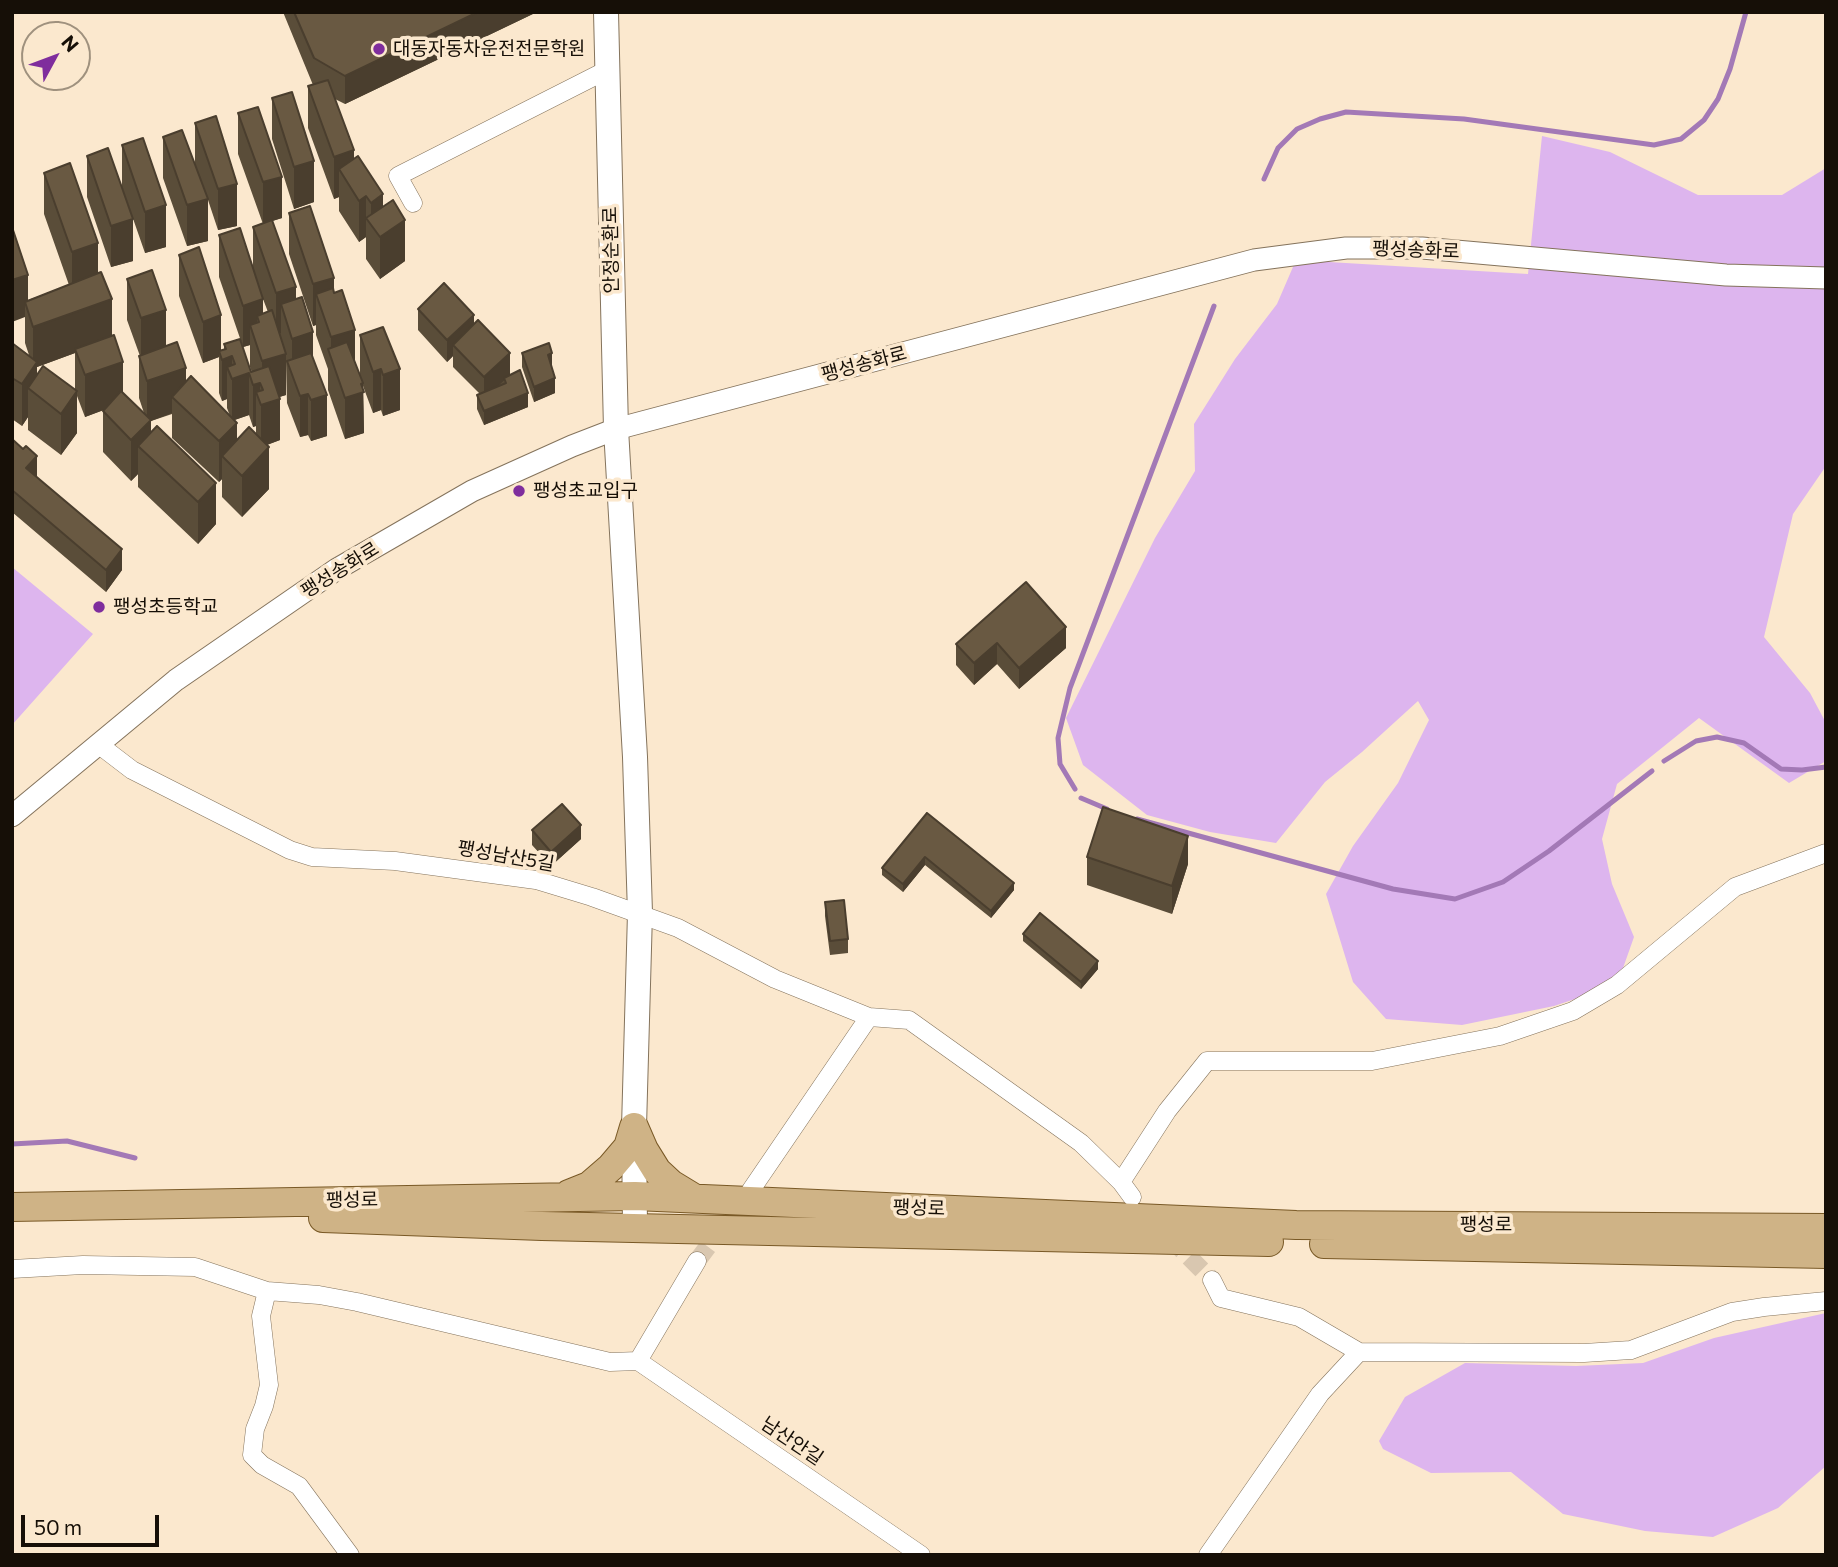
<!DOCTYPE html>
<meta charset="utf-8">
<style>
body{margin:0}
#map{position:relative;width:1838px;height:1567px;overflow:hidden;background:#fbe8ce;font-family:Commissioner,sans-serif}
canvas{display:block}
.frame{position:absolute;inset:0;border:14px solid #160f07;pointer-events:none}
.north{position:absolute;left:21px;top:21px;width:70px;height:70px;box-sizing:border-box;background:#fbe8ce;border:2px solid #9f917e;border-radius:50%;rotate:49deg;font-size:19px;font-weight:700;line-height:28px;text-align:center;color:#160f07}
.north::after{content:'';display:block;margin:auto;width:24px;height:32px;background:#7f2d9d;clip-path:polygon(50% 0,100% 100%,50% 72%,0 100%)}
.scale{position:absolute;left:21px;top:1515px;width:138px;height:32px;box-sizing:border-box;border:4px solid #160f07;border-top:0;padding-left:9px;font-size:21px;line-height:24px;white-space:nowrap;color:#160f07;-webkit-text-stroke:5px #fbe8ce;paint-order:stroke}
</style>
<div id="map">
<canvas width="1838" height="1567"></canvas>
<div class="frame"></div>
<div class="north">N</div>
<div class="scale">50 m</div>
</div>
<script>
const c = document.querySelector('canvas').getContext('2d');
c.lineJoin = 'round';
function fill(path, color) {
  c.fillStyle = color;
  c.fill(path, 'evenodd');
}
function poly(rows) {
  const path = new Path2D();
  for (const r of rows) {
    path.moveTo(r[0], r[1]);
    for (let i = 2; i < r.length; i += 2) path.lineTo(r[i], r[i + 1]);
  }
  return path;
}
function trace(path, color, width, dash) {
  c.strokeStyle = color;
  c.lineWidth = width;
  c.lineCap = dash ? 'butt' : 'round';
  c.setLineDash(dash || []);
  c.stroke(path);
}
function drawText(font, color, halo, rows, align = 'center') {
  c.font = font + ' Commissioner,"Noto Sans KR",sans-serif';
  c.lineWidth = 7;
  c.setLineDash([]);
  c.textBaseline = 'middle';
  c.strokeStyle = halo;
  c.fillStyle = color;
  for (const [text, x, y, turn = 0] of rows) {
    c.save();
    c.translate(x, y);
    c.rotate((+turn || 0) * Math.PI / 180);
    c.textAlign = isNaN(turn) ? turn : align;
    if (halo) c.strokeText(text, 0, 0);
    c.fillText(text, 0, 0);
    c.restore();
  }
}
const green = poly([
 [1542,136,1610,152,1698,195,1782,195,1826,168,1826,466,1793,514,1764,637,1810,693,1826,723,1826,761,1789,783,1699,718,1617,784,1602,839,1612,884,1634,937,1617,985,1554,1006,1462,1025,1386,1019,1353,982,1326,894,1353,846,1398,783,1429,720,1418,701,1362,752,1325,782,1276,843,1210,832,1147,815,1083,765,1066,718,1155,538,1195,471,1194,424,1235,359,1277,304,1296,260,1528,274],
 [12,567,93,634,12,725],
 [1826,1313,1826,1466,1778,1508,1713,1537,1645,1531,1563,1514,1511,1472,1431,1473,1383,1449,1379,1441,1405,1397,1465,1363,1576,1366,1643,1363,1714,1338]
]);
const stream = poly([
 [1264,179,1278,148,1297,129,1320,119,1346,112,1464,119,1654,145,1681,139,1704,120,1718,99,1730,69,1746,12],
 [1664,761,1696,741,1717,737,1744,743,1781,769,1802,770,1826,767],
 [1075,789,1060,764,1058,738,1070,688,1214,306],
 [1081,798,1107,809],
 [1137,819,1393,889,1455,899,1503,882,1549,851,1652,771],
 [12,1144,67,1141,135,1158]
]);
const minorTunnel = poly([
 [1170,1238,1212,1280],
 [697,1261,746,1196]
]);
const minor = poly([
 [413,203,398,176,607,70],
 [98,744,132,770,290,850,312,857,395,861,536,880,592,897,678,928,775,979,869,1017,909,1020,1081,1143,1121,1182,1132,1197],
 [1121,1182,1167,1111,1207,1061,1372,1061,1500,1036,1573,1011,1617,985,1735,887,1826,853],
 [751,1190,869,1017],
 [12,1269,83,1265,195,1267,267,1291,319,1295,357,1302,610,1362,638,1361],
 [1212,1280,1221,1298,1299,1317,1359,1352,1584,1353,1631,1350,1732,1312,1764,1307,1826,1301],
 [267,1291,261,1316,269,1385,264,1406,255,1429,252,1455,262,1465,299,1486,350,1555],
 [638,1361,921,1555],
 [638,1361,697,1261],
 [1208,1555,1320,1394,1359,1352]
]);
const tertiary = poly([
 [12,816,176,680,337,569,472,491,572,446,616,429,1254,260,1346,248,1422,248,1726,275,1826,278]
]);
const secondary = poly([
 [606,12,616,429,635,757,640,913,634,1127,635,1228]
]);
const primary = poly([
 [634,1127,644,1150,657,1171,671,1184,694,1198],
 [569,1194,589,1186,611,1167,628,1147,634,1127],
 [12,1207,635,1196,1296,1225,1826,1228],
 [323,1218,542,1226,1269,1242],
 [1324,1244,1826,1254]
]);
const wall = poly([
 [283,12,537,12,345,104,335,99,354,159,383,206,405,261,380,279,366,259,366,237,359,242,339,211,339,197,334,199,308,128,308,86,313,85],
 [272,98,314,202,294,209,272,139],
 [238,113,282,218,272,221,313,358,327,436,311,441,308,435,300,437,287,403,286,361,286,395,279,397,280,440,267,445,269,489,242,517,222,497,222,479,219,482,172,438,172,414,151,421,151,432,216,524,198,544,138,487,138,474,131,481,103,452,103,410,85,417,77,396,77,433,61,455,28,430,28,417,22,426,12,419,12,343,29,355,25,343,25,317,12,227,28,300,69,285,44,214,44,173,98,274,123,393,144,413,139,398,139,356,140,356,127,320,127,279,186,382,230,416,227,408,227,399,222,401,219,393,219,357,203,363,179,296,179,255,221,350,224,350,224,344,251,372,252,372,250,367,250,345,243,347,219,277,219,235,253,268,253,227,263,224,238,154],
 [263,299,268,312,263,314],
 [75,353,75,390,37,374,37,367],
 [249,415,253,427,256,426,256,433,237,439,234,420],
 [195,123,237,226,218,230,208,200,208,241,187,246,163,178,163,137,207,198,195,164],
 [122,145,166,247,145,253,122,187],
 [87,156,133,261,111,267,87,197],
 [289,213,334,293,355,362,360,375,360,335,383,327,400,410,383,416,381,410,373,413,363,386,364,433,345,439,328,390,328,369,316,335,316,325,313,326,289,254],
 [418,309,474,324,510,375,528,407,484,425,477,409,477,395,480,394,453,367,453,356,447,362,418,330],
 [522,353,552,367,551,368,555,393,534,402,522,367],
 [12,439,36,477,122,570,106,592,12,512],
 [1026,582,1066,648,1019,689,997,664,974,685,956,665,956,644],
 [927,813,1014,890,991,918,925,865,903,892,882,875,882,868],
 [532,830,581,839,551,866,532,845],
 [1087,857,1188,864,1172,914,1087,885],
 [825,902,848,939,848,953,830,955,825,916],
 [1023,934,1098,969,1081,989,1023,941]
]);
const shadedWall = poly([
 [478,12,537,12,345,104,345,76],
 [354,150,354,191,339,169,339,197,334,199,334,157],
 [314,161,314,202,294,209,294,167],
 [282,177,282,218,263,224,263,182],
 [237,184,237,226,218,230,218,189],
 [383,194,383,235,405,220,405,261,380,279,380,237,371,225,371,203],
 [366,196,366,237,359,242,359,201],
 [208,199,208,241,187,246,187,205],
 [166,205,166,247,145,253,145,212],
 [133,219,133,261,111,267,111,226],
 [98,243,98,284,72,293,72,252],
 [28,275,28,313,25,302,25,317,12,322,12,280],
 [334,278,334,319,316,294,316,325,313,326,313,284],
 [296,287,296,329,281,304,281,333,276,335,276,293],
 [112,299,112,341,75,349,75,353,37,367,37,396,28,388,28,417,22,426,22,384,33,368,33,327],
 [263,299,263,340,259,322,257,316,257,342,250,325,250,345,243,347,243,306],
 [166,310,166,351,141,360,141,318],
 [221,315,221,356,219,351,219,357,203,363,203,322],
 [474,315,474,336,453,345,453,356,447,362,447,340],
 [355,330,355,371,331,358,331,337],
 [313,332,313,373,292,375,292,339],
 [510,353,510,375,484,399,484,377],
 [552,353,552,367,548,370,548,355],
 [286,354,286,395,263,402,262,361],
 [232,356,232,379,227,367,227,399,222,401,222,360],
 [123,362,123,403,85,417,85,375],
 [186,368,186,409,172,397,172,413,151,421,151,458,138,446,138,474,131,481,131,440,147,422,147,381],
 [381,369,381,410,373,413,373,372],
 [400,369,400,410,383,416,383,375],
 [249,373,249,415,232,421,232,379],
 [555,378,555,393,534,402,534,387],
 [260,383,260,404,256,392,256,426,253,427,253,385],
 [363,383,364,433,345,439,345,398,361,384],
 [77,391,77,433,61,455,61,414],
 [528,393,528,407,484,425,484,411],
 [308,394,308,435,300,437,300,396],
 [327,395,327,436,311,441,311,400],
 [280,399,280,440,261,447,261,405],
 [237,423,237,464,222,456,222,479,219,482,219,441],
 [269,447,269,489,242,517,242,476],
 [37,456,37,477,26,468],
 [216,483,216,524,198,544,198,502],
 [122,549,122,570,106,592,106,570],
 [1066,627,1066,648,1019,689,1019,668],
 [997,643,997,664,974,685,974,663],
 [581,825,581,839,551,866,551,852],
 [1188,836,1188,864,1172,914,1172,886],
 [925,857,925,865,903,892,903,884],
 [1014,883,1014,890,991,918,991,911],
 [1098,961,1098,969,1081,989,1081,982]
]);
const building = poly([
 [294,12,478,12,345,76,314,58,294,12],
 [328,80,354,150,334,157,308,86,328,80],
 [292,92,314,161,294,167,272,98,292,92],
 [258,107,282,177,263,182,238,113,258,107],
 [216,116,237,184,218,189,195,123,216,116],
 [182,130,208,199,187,205,163,137,182,130],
 [143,138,166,205,145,212,122,145,143,138],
 [108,148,133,219,111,226,87,156,108,148],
 [358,156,383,194,371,203,366,196,359,201,339,169,358,156],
 [70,163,98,243,72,252,44,173,70,163],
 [393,200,405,220,380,237,366,218,393,200],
 [310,206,334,278,313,284,289,213,310,206],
 [272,220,296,287,276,293,253,227,272,220],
 [12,227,28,275,12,280,12,227],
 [240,228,263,299,243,306,219,235,240,228],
 [199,247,221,315,203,322,179,255,199,247],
 [152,270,166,310,141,318,127,279,152,270],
 [101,272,112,299,33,327,25,302,101,272],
 [444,283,474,315,447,340,418,309,444,283],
 [333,288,334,293,342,290,355,330,331,337,316,294,333,288],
 [302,297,313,332,292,339,281,304,302,297],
 [272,310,286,354,262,361,250,325,259,322,257,316,272,310],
 [478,320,510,353,484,377,453,345,478,320],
 [383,327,400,369,383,375,381,369,373,372,360,335,383,327],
 [114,335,123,362,85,375,75,349,114,335],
 [240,339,251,372,269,366,280,399,261,405,256,392,263,390,260,383,253,385,249,373,232,379,227,367,235,364,232,356,222,360,219,351,226,349,224,344,240,339],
 [177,342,186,368,147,381,139,356,177,342],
 [347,342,363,383,361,384,364,392,345,398,328,349,347,342],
 [12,343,37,362,22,384,12,378,12,343],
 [549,343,552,353,548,355,555,378,534,387,522,353,549,343],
 [311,353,327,395,311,400,308,394,300,396,287,361,311,353],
 [43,366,77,391,61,414,28,388,43,366],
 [520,370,528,393,484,411,477,395,506,383,504,378,520,370],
 [191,376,237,423,219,441,172,397,191,376],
 [121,391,151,420,131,440,103,411,121,391],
 [157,426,216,483,198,502,138,446,157,426],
 [249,427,269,447,242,476,222,456,249,427],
 [12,439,23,449,26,446,37,456,26,468,122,549,106,570,12,490,12,439],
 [1026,582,1066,627,1019,668,997,643,974,663,956,644,1026,582],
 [562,804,581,825,551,852,532,830,562,804],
 [1103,807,1188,836,1172,886,1087,857,1103,807],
 [927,813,1014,883,991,911,925,857,903,884,882,868,927,813],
 [844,900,848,939,830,941,825,902,844,900],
 [1040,913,1098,961,1081,982,1023,934,1040,913]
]);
const markers = [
 [379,49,7,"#7f2d9d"],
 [519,491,7,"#7f2d9d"],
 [99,607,7,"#7f2d9d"]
];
const poiNames = [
 ["대동자동차운전전문학원",393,49],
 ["팽성초교입구",533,491],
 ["팽성초등학교",113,607]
];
const streetNames = [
 ["안정순환로",611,250,-91],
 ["팽성송화로",1416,250,2],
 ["팽성송화로",864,364,-15],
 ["팽성송화로",340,570,-32],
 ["팽성남산5길",506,856,10],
 ["팽성로",352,1200,-1],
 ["팽성로",919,1208,2],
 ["팽성로",1486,1225],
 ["남산안길",792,1441,34]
];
fill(green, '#ddb5ee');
trace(stream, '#a379b6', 5);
trace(minorTunnel, '#d9c7b0', 18, [18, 9]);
trace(minor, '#84735c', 19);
trace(tertiary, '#84735c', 23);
trace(secondary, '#84735c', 26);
trace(primary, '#795926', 30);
trace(minor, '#fff', 18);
trace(tertiary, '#fff', 21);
trace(secondary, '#fff', 24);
trace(primary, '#cfb386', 28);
fill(wall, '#5a4d39');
fill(shadedWall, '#4a3e2e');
fill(building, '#695942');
trace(building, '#4a3e2e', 2);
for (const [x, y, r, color] of markers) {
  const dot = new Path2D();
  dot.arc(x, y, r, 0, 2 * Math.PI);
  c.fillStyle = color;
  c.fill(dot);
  trace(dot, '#fbe8ce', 2.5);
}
drawText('19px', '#160f07', '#fbe8ce', poiNames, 'left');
drawText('19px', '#160f07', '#fbe8ce', streetNames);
</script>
